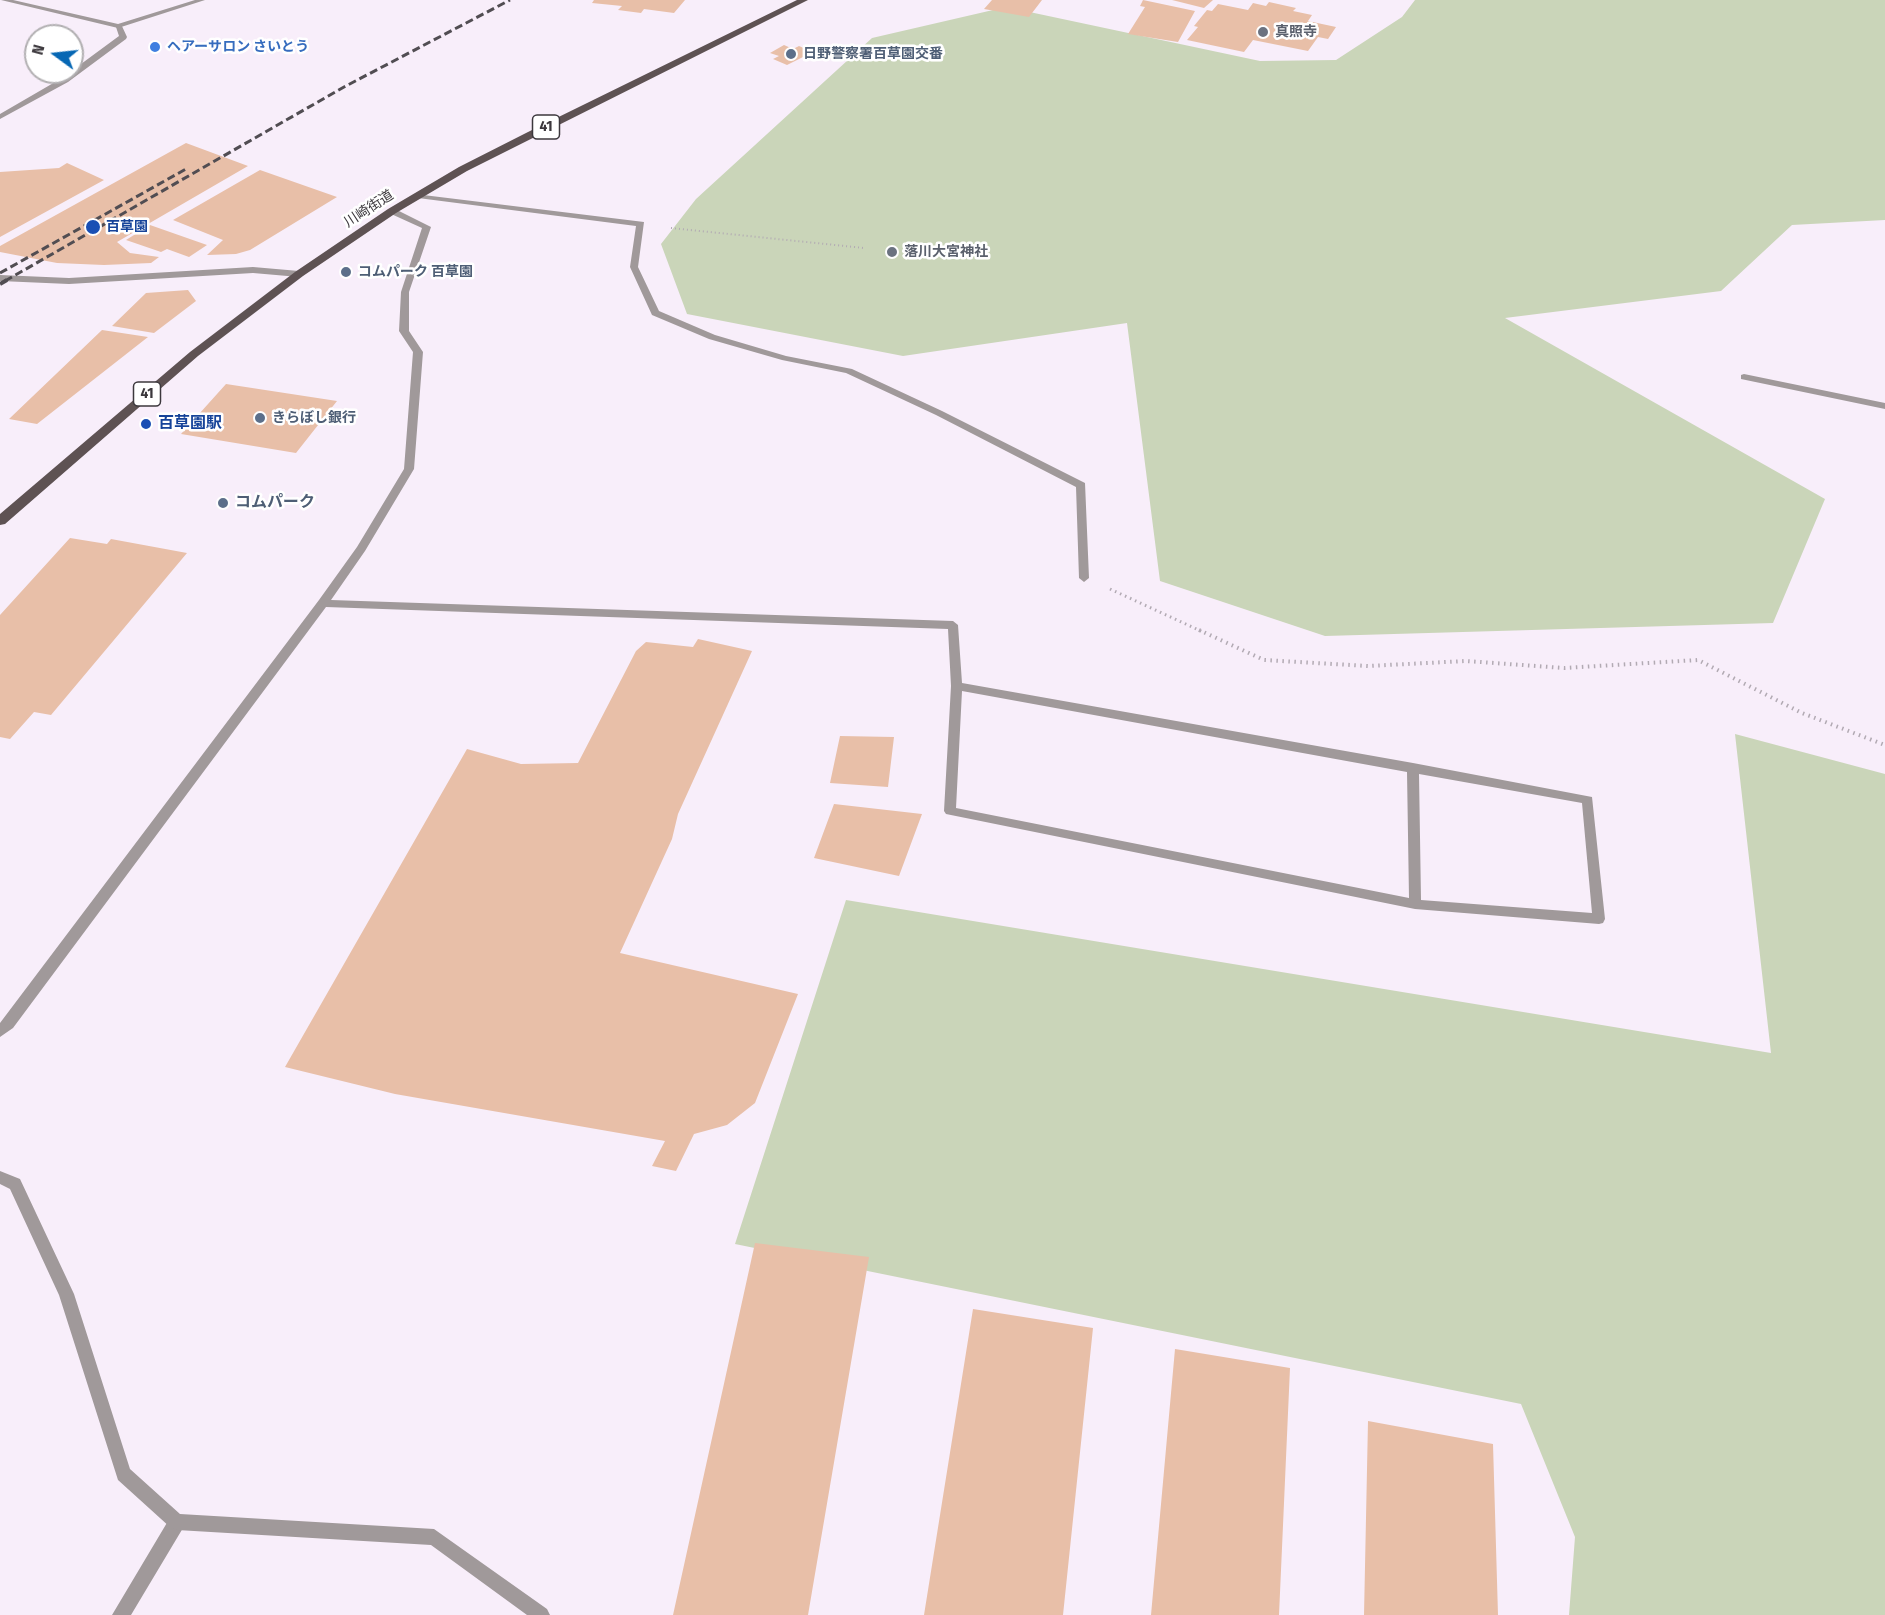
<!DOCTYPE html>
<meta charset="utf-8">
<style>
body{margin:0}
#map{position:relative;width:1885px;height:1615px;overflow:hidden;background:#f8eefa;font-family:"Fira Sans Condensed",sans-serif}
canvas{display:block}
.north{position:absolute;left:24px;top:24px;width:60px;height:60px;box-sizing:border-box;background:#fff;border:2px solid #b1afb1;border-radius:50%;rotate:285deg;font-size:16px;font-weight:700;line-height:24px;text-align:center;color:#3c383d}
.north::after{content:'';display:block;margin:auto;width:21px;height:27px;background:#0667b4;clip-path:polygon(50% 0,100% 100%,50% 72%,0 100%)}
</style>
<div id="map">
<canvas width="1885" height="1615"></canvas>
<div class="north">N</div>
</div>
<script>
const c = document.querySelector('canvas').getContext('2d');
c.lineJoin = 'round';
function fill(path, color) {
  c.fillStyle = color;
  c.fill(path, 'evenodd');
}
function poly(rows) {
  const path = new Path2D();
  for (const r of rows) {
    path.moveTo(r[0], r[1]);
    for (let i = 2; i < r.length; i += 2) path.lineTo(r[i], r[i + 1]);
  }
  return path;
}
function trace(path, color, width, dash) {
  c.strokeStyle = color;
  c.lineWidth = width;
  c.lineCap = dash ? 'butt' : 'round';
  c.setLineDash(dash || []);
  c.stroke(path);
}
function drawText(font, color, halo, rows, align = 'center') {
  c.font = font + ' "Fira Sans Condensed","Noto Sans JP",sans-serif';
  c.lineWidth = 5;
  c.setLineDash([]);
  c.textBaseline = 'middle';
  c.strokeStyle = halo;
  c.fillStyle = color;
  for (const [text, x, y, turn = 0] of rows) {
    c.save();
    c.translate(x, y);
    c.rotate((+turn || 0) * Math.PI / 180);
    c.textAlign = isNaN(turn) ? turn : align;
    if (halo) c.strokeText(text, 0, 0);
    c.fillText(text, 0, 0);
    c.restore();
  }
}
const green = poly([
 [1415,0,1885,0,1885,220,1792,225,1721,291,1505,318,1825,499,1773,623,1325,636,1160,581,1127,323,903,356,687,314,661,244,696,199,872,38,1006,7,1260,61,1336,60,1402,17],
 [1735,734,1885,774,1885,1615,1569,1615,1575,1537,1521,1404,735,1244,846,900,1771,1053]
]);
const building = poly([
 [594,0,685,0,674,13,644,9,641,13,618,10,622,6,592,3],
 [992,0,1042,0,1029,17,984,9],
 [1143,0,1195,11,1178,42,1128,34,1145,7,1140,6],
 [1172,0,1213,0,1204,8],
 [1269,2,1296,8,1293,11,1312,15,1308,21,1336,27,1328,39,1318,37,1308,51,1253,40,1244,52,1187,40,1198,27,1194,26,1207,10,1212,11,1218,4,1248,10,1253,3,1266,6],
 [784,45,793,49,799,46,813,52,787,65,773,59,779,56,770,53],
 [186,143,248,166,117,242,130,253,159,257,151,263,104,265,57,263,0,252,0,246],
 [67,163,104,180,0,237,0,172,59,168],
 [260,170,337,197,250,250,236,254,207,255,223,240,173,220],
 [150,225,207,245,189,257,167,249,161,252,126,240],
 [188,290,196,301,154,333,112,326,146,293],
 [102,330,148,337,37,424,9,419],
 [226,384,337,401,296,453,181,434],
 [70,538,107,544,111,539,187,553,51,715,34,712,10,739,0,737,0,615],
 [698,639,752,651,678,814,672,839,620,953,798,994,755,1103,727,1125,694,1134,676,1171,652,1166,665,1141,395,1094,285,1067,467,749,521,764,578,763,636,651,646,642,693,647],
 [840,736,894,737,888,787,830,783],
 [834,804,922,814,899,876,814,858],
 [755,1243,869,1257,808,1615,673,1615],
 [973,1309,1093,1328,1063,1615,924,1615],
 [1175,1349,1290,1368,1279,1615,1151,1615],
 [1368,1421,1493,1444,1498,1615,1364,1615]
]);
const pathFar2 = poly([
 [671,228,864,248]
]);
const pathFar1 = poly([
 [1110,589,1203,632]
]);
const path = poly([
 [1199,630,1264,660,1368,666,1466,661,1564,668,1698,660,1802,713,1885,745]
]);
const service = poly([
 [115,24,121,24,127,37,126,39,68,82,0,119,0,114,62,78,119,36,115,24],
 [177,1514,183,1516,185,1522,183,1528,131,1615,112,1615,171,1516,177,1514]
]);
const minor = poly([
 [1,0,13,0,118,24,195,0,205,0,118,28,1,0],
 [415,194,644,222,638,267,659,311,715,335,786,356,852,369,942,411,1085,483,1089,578,1084,582,1079,578,1076,487,936,415,846,373,782,360,709,339,652,315,630,267,636,226,418,198,415,198,415,194],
 [389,209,395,209,431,227,409,292,409,331,423,352,414,469,365,551,331,600,953,621,958,625,962,683,1413,763,1592,797,1605,919,1603,923,1599,924,1415,909,946,814,944,811,951,686,948,629,326,607,13,1028,0,1037,0,1023,319,600,357,547,404,469,413,352,399,331,401,292,422,228,389,213,389,209],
 [962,691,1407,772,1409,898,956,808,962,691],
 [1419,774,1582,803,1592,913,1421,900,1419,774],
 [253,267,299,271,303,274,299,277,253,273,69,284,0,281,0,275,69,278,253,267],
 [1744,374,1885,403,1885,409,1741,379,1741,375,1744,374],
 [0,1171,20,1179,74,1294,130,1469,180,1514,434,1529,547,1609,550,1615,527,1615,431,1545,177,1530,171,1528,118,1480,59,1295,10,1189,0,1184,0,1171]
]);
const primary = poly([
 [797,0,808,0,467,171,396,213,303,276,198,356,5,524,0,525,0,514,190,352,295,272,388,209,459,167,528,132,797,0]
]);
const railFar1 = poly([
 [0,273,186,169],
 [5,281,344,87,510,0]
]);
const rail = poly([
 [0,284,7,280]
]);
const markers = [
 [1263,32,6,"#6b7280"],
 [155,47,6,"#3f7fe0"],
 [791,54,6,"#5c6f8a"],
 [93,227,8,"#1a4fb4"],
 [892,252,6,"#6b7280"],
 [346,272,6,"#5c6f8a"],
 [260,418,6,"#5c6f8a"],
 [146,424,6,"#1a4fb4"],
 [223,503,6,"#5c6f8a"]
];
const farWorshipnames = [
 ["真照寺",1275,32],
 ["落川大宮神社",904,252]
];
const farShopnames = [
 ["ヘアーサロン さいとう",167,47]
];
const farServicenames = [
 ["日野警察署百草園交番",803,54],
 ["コムパーク 百草園",358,272],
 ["きらぼし銀行",272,418]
];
const farStreetnames = [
 ["川崎街道",369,209,-33]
];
const farTransitnames = [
 ["百草園",106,227]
];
const shields = [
 [546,127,27],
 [147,394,27]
];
const shieldNames = [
 ["41",546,127],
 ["41",147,394]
];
const transitNames = [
 ["百草園駅",158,424]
];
const serviceNames = [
 ["コムパーク",235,503]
];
fill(green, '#cad5b9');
fill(building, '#e8bfa8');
trace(pathFar2, '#b2aab3', 2, [1, 3]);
trace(pathFar1, '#b2aab3', 3, [1.5, 4]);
trace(path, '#b2aab3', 4, [1.5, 4.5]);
fill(service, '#a0999a');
fill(minor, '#a0999a');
fill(primary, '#5e5253');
trace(railFar1, '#514d52', 3, [8, 4]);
trace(rail, '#514d52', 4, [10, 5]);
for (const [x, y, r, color] of markers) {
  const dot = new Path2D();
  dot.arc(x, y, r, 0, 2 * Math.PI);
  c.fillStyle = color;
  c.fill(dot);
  trace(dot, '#fff', 2);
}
drawText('bold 14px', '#5b616d', '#fff', farWorshipnames, 'left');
drawText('bold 14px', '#366cbe', '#fff', farShopnames, 'left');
drawText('bold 14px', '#4e5e75', '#fff', farServicenames, 'left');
drawText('14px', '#3c383d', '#fff', farStreetnames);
drawText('bold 14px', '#164399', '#fff', farTransitnames, 'left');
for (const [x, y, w] of shields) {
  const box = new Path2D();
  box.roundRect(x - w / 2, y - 12, w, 24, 4.5);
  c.fillStyle = '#fff';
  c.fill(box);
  trace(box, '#3c383d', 1.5);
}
drawText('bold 15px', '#3c383d', null, shieldNames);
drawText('bold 16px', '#164399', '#fff', transitNames, 'left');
drawText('bold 16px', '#4e5e75', '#fff', serviceNames, 'left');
</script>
